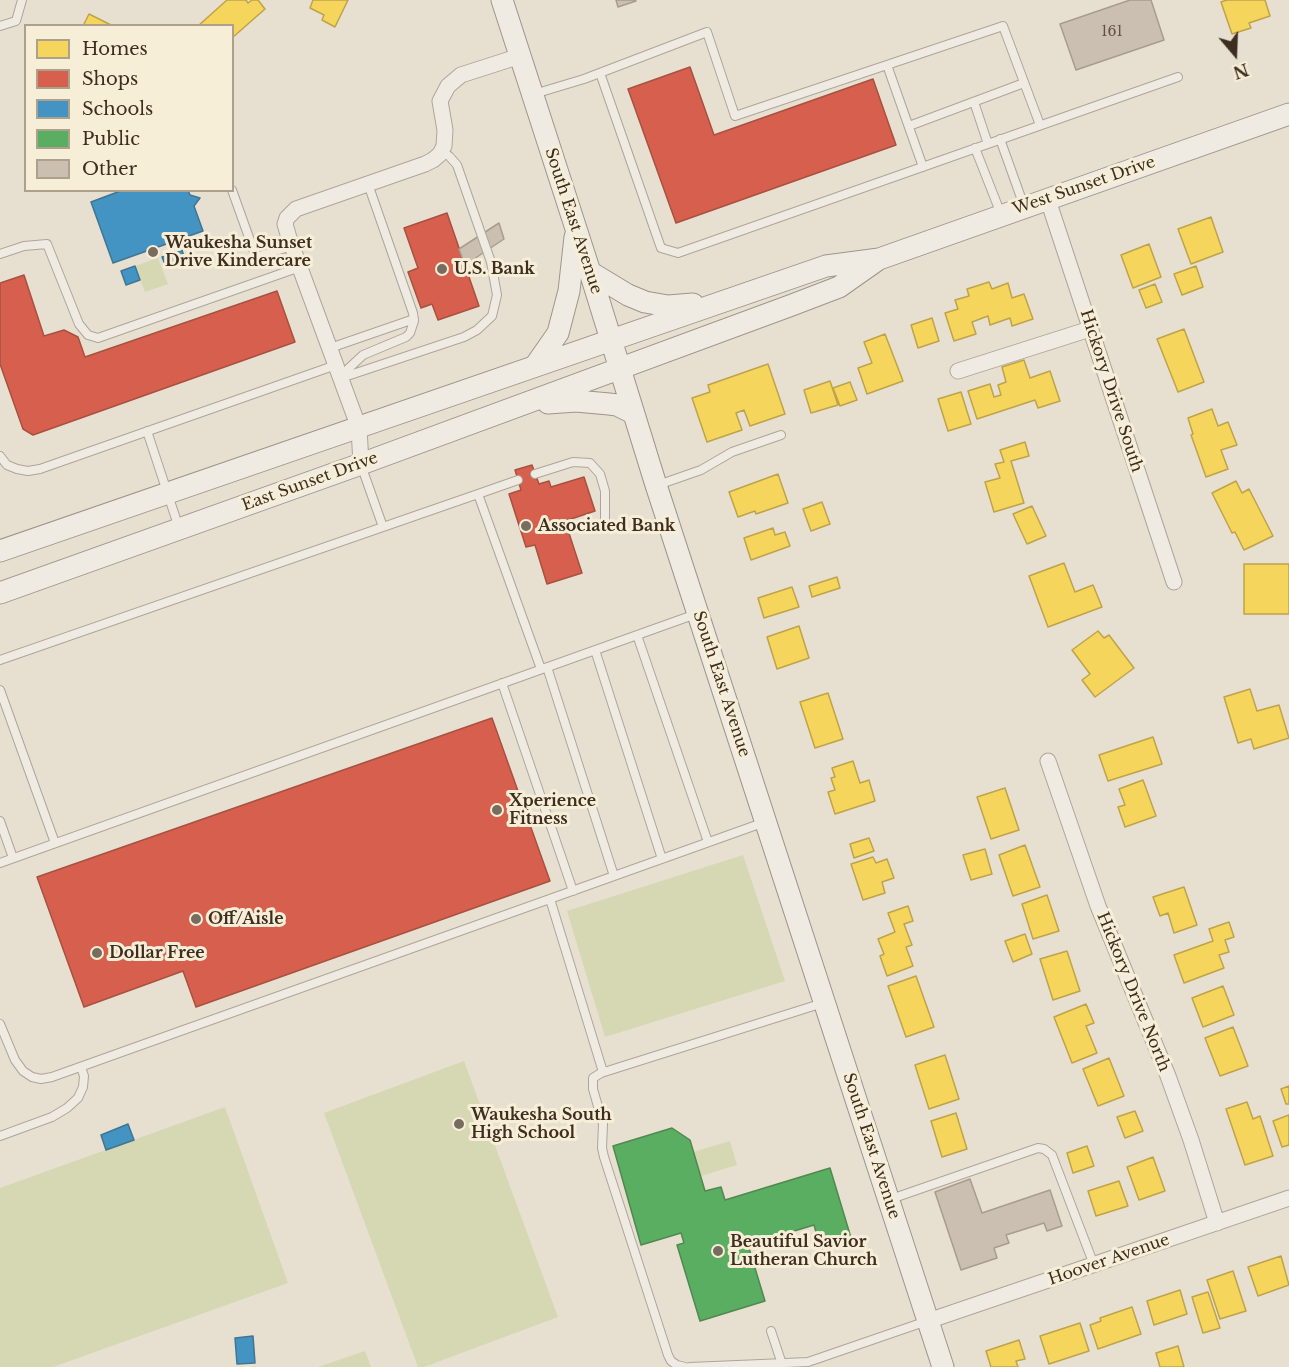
<!DOCTYPE html>
<style>
body{margin:0}
#map{position:relative;width:1289px;height:1367px;overflow:hidden;background:#e7e0d1;font-family:"Libre Baskerville",serif}
canvas{display:block}
.legend{position:absolute;left:24px;top:24px;width:210px;height:168px;box-sizing:border-box;background:#f7eed8;border:2px solid #ada18e;margin:0;padding:8px 10px;list-style:none;font-size:18px;color:#3d2e20}
.legend li{display:flex;align-items:center;gap:12px;height:30px}
.legend b{width:30px;border:2px solid #ada18e}
.north{position:absolute;left:1205px;top:24px;width:60px;height:60px;-webkit-text-stroke:4px #f7eed8;paint-order:stroke;rotate:161deg;font-size:16px;font-weight:700;line-height:24px;text-align:center;color:#3d2e20}
.north::after{content:'';display:block;margin:auto;width:21px;height:27px;background:#3d2e20;clip-path:polygon(50% 0,100% 100%,50% 72%,0 100%)}
</style>
<div id="map">
<canvas width="1289" height="1367"></canvas>
<ul class="legend">
<li><b style="height:16px;background:#f6d55c"></b>Homes</li>
<li><b style="height:16px;background:#d6604d"></b>Shops</li>
<li><b style="height:16px;background:#4393c3"></b>Schools</li>
<li><b style="height:16px;background:#5aae61"></b>Public</li>
<li><b style="height:16px;background:#cbbfb2"></b>Other</li>
</ul>
<div class="north">N</div>
</div>
<script>
const c = document.querySelector('canvas').getContext('2d');
c.lineJoin = 'round';
function fill(path, color) {
  c.fillStyle = color;
  c.fill(path, 'evenodd');
}
function poly(rows) {
  const path = new Path2D();
  for (const r of rows) {
    path.moveTo(r[0], r[1]);
    for (let i = 2; i < r.length; i += 2) path.lineTo(r[i], r[i + 1]);
  }
  return path;
}
function trace(path, color, width, dash) {
  c.strokeStyle = color;
  c.lineWidth = width;
  c.lineCap = dash ? 'butt' : 'round';
  c.setLineDash(dash || []);
  c.stroke(path);
}
function drawText(font, color, halo, rows, align = 'center') {
  c.font = font + ' "Libre Baskerville",serif';
  c.lineWidth = 6;
  c.setLineDash([]);
  c.textBaseline = 'middle';
  c.strokeStyle = halo;
  c.fillStyle = color;
  for (const [text, x, y, turn = 0] of rows) {
    c.save();
    c.translate(x, y);
    c.rotate((+turn || 0) * Math.PI / 180);
    c.textAlign = isNaN(turn) ? turn : align;
    if (halo) c.strokeText(text, 0, 0);
    c.fillText(text, 0, 0);
    c.restore();
  }
}
const green = poly([
 [158,258,168,284,145,292,135,266],
 [743,855,785,981,605,1037,567,911],
 [464,1061,558,1317,424,1367,418,1367,324,1113],
 [225,1107,288,1283,53,1367,0,1367,0,1188],
 [730,1141,737,1165,701,1176,693,1152],
 [365,1351,371,1367,318,1367]
]);
const homes = poly([
 [227,0,246,0,248,3,252,0,258,0,265,9,232,38,232,26,198,26,227,0],
 [313,0,348,0,335,27,322,20,324,15,310,8,313,0],
 [1227,0,1265,0,1270,16,1249,23,1251,28,1232,34,1221,2,1227,0],
 [89,14,113,26,83,26,89,14],
 [1211,217,1223,252,1191,264,1178,229,1211,217],
 [1149,244,1161,277,1133,288,1121,255,1149,244],
 [1196,266,1203,287,1182,295,1174,274,1196,266],
 [989,282,992,289,1008,283,1012,298,1024,294,1033,319,1012,326,1010,318,990,325,988,316,972,322,976,334,954,341,945,313,958,309,955,300,969,296,967,289,989,282],
 [1155,284,1162,302,1146,308,1139,290,1155,284],
 [932,318,939,341,918,348,911,325,932,318],
 [1184,329,1204,382,1178,392,1157,339,1184,329],
 [885,334,903,381,867,394,858,368,872,363,864,342,885,334],
 [1024,360,1030,378,1050,371,1060,401,1038,408,1035,400,977,419,968,391,990,384,994,397,1001,395,998,385,1006,382,1002,367,1024,360],
 [768,364,785,414,750,426,744,410,736,413,742,430,707,442,692,398,710,392,708,385,768,364],
 [830,381,838,405,811,413,804,390,830,381],
 [850,382,857,400,840,406,833,388,850,382],
 [961,392,971,424,948,431,938,399,961,392],
 [1212,409,1218,426,1228,422,1237,445,1221,450,1228,469,1206,477,1191,435,1193,434,1188,418,1212,409],
 [1025,442,1029,456,1011,461,1024,503,994,512,985,482,1000,478,995,464,1004,462,1000,450,1025,442],
 [778,474,788,503,756,514,755,511,738,517,729,492,778,474],
 [1236,481,1242,493,1249,489,1273,536,1244,550,1235,532,1232,533,1212,493,1236,481],
 [822,502,830,524,811,531,803,509,822,502],
 [1032,506,1046,536,1027,544,1013,514,1032,506],
 [773,528,775,535,785,532,790,546,751,560,744,538,773,528],
 [1064,563,1075,592,1093,585,1102,607,1048,627,1029,576,1064,563],
 [1244,564,1289,564,1289,614,1244,614,1244,564],
 [837,577,840,588,812,597,809,586,837,577],
 [792,587,799,607,764,618,758,598,792,587],
 [799,626,809,658,777,669,767,637,799,626],
 [1098,631,1104,638,1109,635,1134,668,1095,697,1082,680,1090,674,1072,650,1098,631],
 [1250,689,1257,711,1279,705,1289,738,1254,749,1251,739,1238,743,1224,697,1250,689],
 [828,693,843,739,815,748,800,702,828,693],
 [1153,737,1162,764,1108,781,1099,755,1153,737],
 [853,761,860,783,869,780,875,801,835,814,828,792,835,790,831,778,835,777,832,768,853,761],
 [1143,780,1156,816,1125,827,1118,807,1125,805,1119,789,1143,780],
 [1005,788,1019,830,991,839,977,797,1005,788],
 [869,838,874,851,854,858,850,844,869,838],
 [1025,845,1040,887,1013,896,999,855,1025,845],
 [985,849,992,874,971,880,963,855,985,849],
 [873,857,876,863,887,859,894,878,882,882,885,893,863,900,851,864,873,857],
 [1184,887,1197,925,1174,933,1168,913,1160,916,1153,897,1184,887],
 [1047,895,1059,931,1033,939,1022,904,1047,895],
 [908,906,913,921,904,924,912,945,906,947,913,966,887,976,880,956,884,954,878,939,895,932,888,913,908,906],
 [1229,922,1234,937,1225,940,1229,952,1219,955,1224,968,1184,983,1174,955,1213,941,1209,929,1229,922],
 [1025,934,1032,954,1013,962,1005,941,1025,934],
 [1067,951,1080,991,1053,1000,1040,959,1067,951],
 [916,976,934,1027,906,1037,888,986,916,976],
 [1223,986,1234,1015,1203,1027,1192,998,1223,986],
 [1086,1004,1094,1023,1086,1026,1097,1053,1072,1063,1054,1017,1086,1004],
 [1233,1027,1248,1066,1220,1076,1205,1038,1233,1027],
 [945,1055,959,1099,929,1109,915,1065,945,1055],
 [1109,1058,1124,1096,1098,1106,1083,1069,1109,1058],
 [1289,1086,1289,1104,1286,1104,1281,1089,1289,1086],
 [1247,1102,1253,1119,1260,1116,1273,1156,1245,1165,1226,1109,1247,1102],
 [1135,1111,1143,1131,1125,1138,1117,1117,1135,1111],
 [956,1113,967,1149,942,1157,931,1121,956,1113],
 [1289,1115,1289,1145,1282,1147,1273,1121,1289,1115],
 [1087,1146,1094,1166,1073,1173,1067,1153,1087,1146],
 [1153,1157,1165,1191,1139,1200,1127,1167,1153,1157],
 [1119,1181,1128,1206,1096,1216,1088,1191,1119,1181],
 [1281,1256,1289,1285,1258,1296,1248,1267,1281,1256],
 [1233,1271,1246,1311,1220,1319,1207,1280,1233,1271],
 [1180,1290,1187,1314,1154,1325,1147,1301,1180,1290],
 [1208,1292,1220,1328,1203,1333,1192,1297,1208,1292],
 [1132,1307,1141,1334,1098,1349,1090,1325,1101,1321,1100,1318,1132,1307],
 [1080,1323,1089,1351,1049,1364,1040,1336,1080,1323],
 [1019,1340,1025,1359,1016,1361,1018,1367,991,1367,986,1351,1019,1340],
 [1178,1346,1184,1367,1160,1367,1156,1353,1178,1346]
]);
const shops = poly([
 [690,67,714,135,873,79,896,145,676,223,628,89,690,67],
 [447,213,479,306,438,320,432,304,421,308,408,272,418,268,404,228,447,213],
 [24,275,44,336,64,330,78,337,85,357,277,291,295,342,33,435,23,429,0,364,0,283,24,275],
 [532,465,539,484,549,481,551,487,584,477,595,511,565,521,582,573,547,584,535,545,526,547,509,494,521,490,515,470,532,465],
 [492,718,550,881,196,1007,183,971,84,1007,37,877,492,718]
]);
const schools = poly([
 [123,190,188,190,190,195,200,198,194,206,203,231,113,263,91,202,123,190],
 [182,250,185,260,166,267,162,257,182,250],
 [135,266,140,280,126,285,121,271,135,266],
 [128,1124,134,1140,106,1150,101,1135,128,1124],
 [253,1336,255,1363,237,1364,235,1338,253,1336]
]);
const public = poly([
 [672,1128,690,1140,705,1191,721,1187,725,1200,830,1168,852,1241,821,1250,814,1225,748,1245,765,1301,700,1321,677,1245,684,1243,681,1233,641,1245,613,1146,672,1128]
]);
const building = poly([
 [616,0,635,0,636,1,618,7,616,0],
 [1130,0,1151,0,1164,40,1076,70,1060,24,1130,0],
 [499,223,504,239,465,265,459,249,499,223],
 [970,1179,982,1213,1050,1190,1062,1226,1047,1231,1044,1223,1006,1235,1009,1243,994,1248,997,1258,961,1270,935,1192,970,1179]
]);
const service = poly([
 [0,26,16,21,22,0],
 [887,65,923,167],
 [600,73,661,248,678,253,1178,77],
 [534,94,584,79,707,32,735,116,1003,26,1040,125],
 [974,102,988,144],
 [909,126,1024,83],
 [1000,139,1024,206],
 [975,148,1001,214],
 [232,190,256,257,292,246],
 [0,254,24,246,47,244,79,324,88,335,98,338,300,267],
 [330,348,414,319],
 [341,378,464,337,477,330,492,316,497,295,491,262,457,165,449,156,441,152],
 [341,378,348,369,363,355,406,337,410,333,414,321,413,313,368,184],
 [147,431,179,528],
 [0,456,7,465,17,469,28,471,40,469,336,365],
 [361,465,383,527],
 [535,474,573,462,590,463,600,474,605,491,605,523],
 [658,485,701,470,732,452,781,435],
 [478,494,518,480],
 [637,635,708,842],
 [595,650,662,859],
 [0,660,478,494,541,669],
 [547,667,614,876],
 [502,683,573,891],
 [0,690,55,843],
 [0,821,13,858],
 [0,863,696,614],
 [550,899,603,1072],
 [0,1024,15,1060,23,1071,32,1077,41,1079,52,1077,765,822],
 [0,1136,52,1117,67,1108,78,1098,83,1087,84,1076,81,1067],
 [891,1199,1038,1148,1044,1149,1052,1155,1094,1265],
 [771,1331,782,1364],
 [685,1367,677,1365,671,1361,668,1355,604,1157,602,1148,603,1124,593,1089,593,1078,601,1073,823,1003],
 [690,1367,808,1362,927,1321]
]);
const minor = poly([
 [1048,200,1174,582],
 [958,371,1090,329],
 [361,464,359,428,289,238,285,224,287,218,296,209,425,164,433,160,440,154,444,146,445,130,440,101,448,86,461,75,520,56],
 [1048,761,1098,906,1168,1076,1191,1140,1217,1223],
 [928,1321,1289,1198]
]);
const secondary = poly([
 [502,0,590,272,656,485,943,1367],
 [590,272,628,295,645,302,668,306,693,304],
 [535,366,558,333,569,291,575,237],
 [548,403,576,401,609,404,617,405,633,413],
 [0,551,826,266,879,259,1289,114],
 [0,593,361,464,792,305,839,287,876,261]
]);
const markers = [
 [153,252,6,"#786c5e"],
 [442,269,6,"#786c5e"],
 [526,526,6,"#786c5e"],
 [497,810,6,"#786c5e"],
 [196,919,6,"#786c5e"],
 [97,953,6,"#786c5e"],
 [459,1124,6,"#786c5e"],
 [718,1251,6,"#786c5e"]
];
const numberNames = [
 ["161",1112,32]
];
const streetNames = [
 ["West Sunset Drive",1084,186,-19],
 ["South East Avenue",573,221,72],
 ["Hickory Drive South",1111,391,72],
 ["East Sunset Drive",310,482,-20],
 ["South East Avenue",721,684,72],
 ["Hickory Drive North",1133,992,68],
 ["South East Avenue",871,1146,72],
 ["Hoover Avenue",1109,1260,-19]
];
const poiNames = [
 ["Waukesha Sunset",165,243],
 ["Drive Kindercare",165,261],
 ["U.S. Bank",454,269],
 ["Associated Bank",538,526],
 ["Xperience",509,801],
 ["Fitness",509,819],
 ["Off/Aisle",208,919],
 ["Dollar Free",109,953],
 ["Waukesha South",471,1115],
 ["High School",471,1133],
 ["Beautiful Savior",730,1242],
 ["Lutheran Church",730,1260]
];
fill(green, '#d6d7b3');
fill(homes, '#f6d55c');
trace(homes, '#bea34a', 1.5);
fill(shops, '#d6604d');
trace(shops, '#a85140', 1.5);
fill(schools, '#4393c3');
trace(schools, '#417592', 1.5);
fill(public, '#5aae61');
trace(public, '#51884e', 1.5);
fill(building, '#cbbfb2');
trace(building, '#a89c90', 1.5);
trace(service, '#ada599', 10);
trace(minor, '#ada599', 17);
trace(secondary, '#9c958a', 23);
trace(service, '#efebe3', 8);
trace(minor, '#efebe3', 15);
trace(secondary, '#efebe3', 21);
for (const [x, y, r, color] of markers) {
  const dot = new Path2D();
  dot.arc(x, y, r, 0, 2 * Math.PI);
  c.fillStyle = color;
  c.fill(dot);
  trace(dot, '#f7eed8', 2);
}
drawText('14px', '#605244', null, numberNames);
drawText('16px', '#3d2e20', '#f7eed8', streetNames);
drawText('bold 16px', '#3d2e20', '#f7eed8', poiNames, 'left');
</script>
